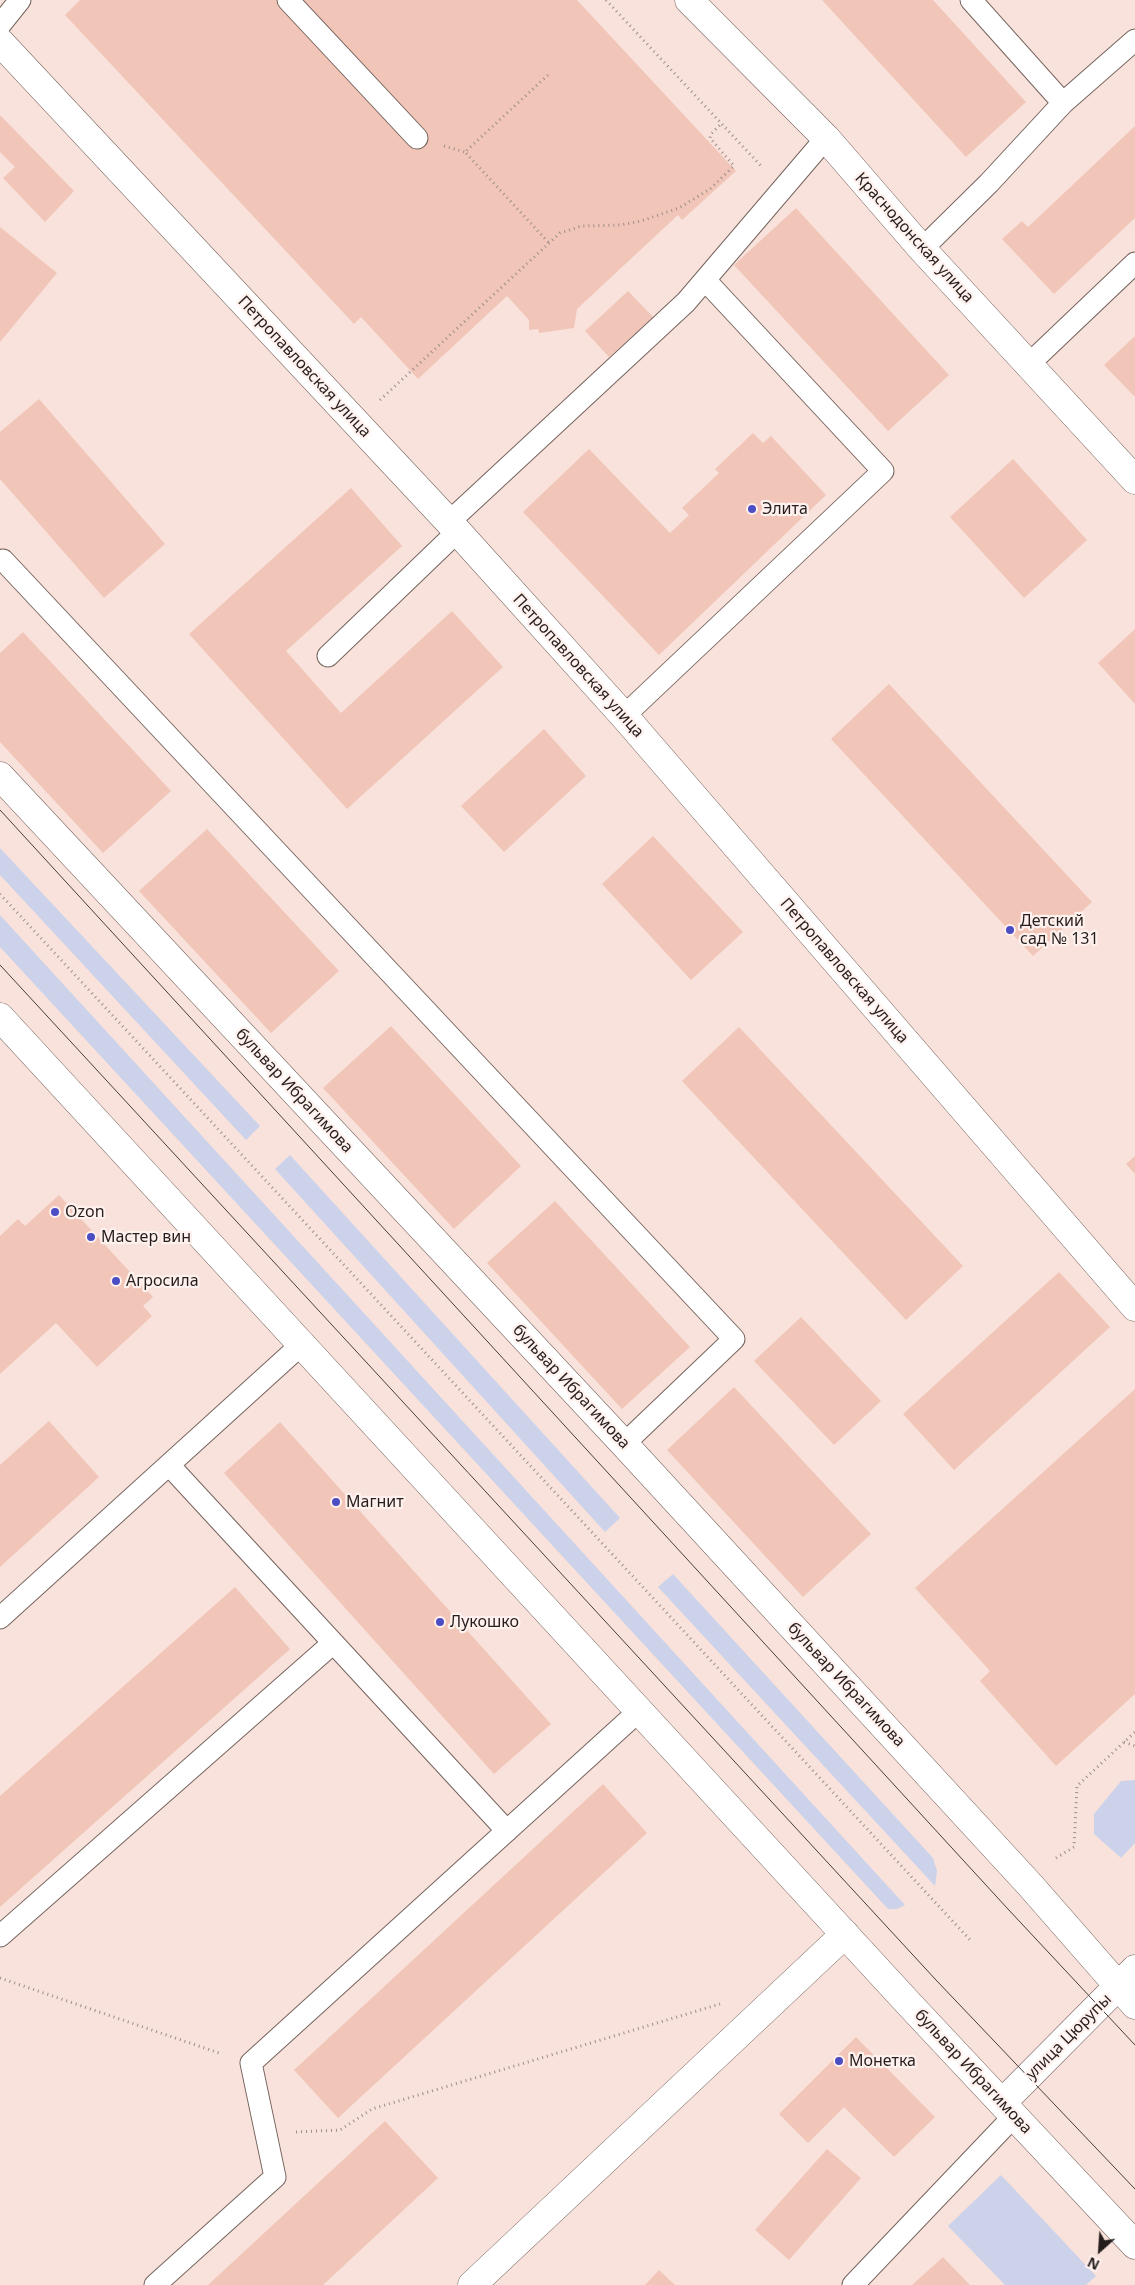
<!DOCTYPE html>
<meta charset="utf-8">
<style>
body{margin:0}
#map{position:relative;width:1135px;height:2285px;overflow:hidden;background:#f8e2db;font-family:"Noto Sans",sans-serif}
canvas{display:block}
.north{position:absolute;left:1075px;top:2225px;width:50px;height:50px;-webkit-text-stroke:4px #fff1ed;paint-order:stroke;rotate:206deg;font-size:14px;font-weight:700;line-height:20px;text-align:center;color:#261e1c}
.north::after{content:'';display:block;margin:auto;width:18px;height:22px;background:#261e1c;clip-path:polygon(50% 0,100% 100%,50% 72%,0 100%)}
</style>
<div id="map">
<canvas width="1135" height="2285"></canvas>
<div class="north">N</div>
</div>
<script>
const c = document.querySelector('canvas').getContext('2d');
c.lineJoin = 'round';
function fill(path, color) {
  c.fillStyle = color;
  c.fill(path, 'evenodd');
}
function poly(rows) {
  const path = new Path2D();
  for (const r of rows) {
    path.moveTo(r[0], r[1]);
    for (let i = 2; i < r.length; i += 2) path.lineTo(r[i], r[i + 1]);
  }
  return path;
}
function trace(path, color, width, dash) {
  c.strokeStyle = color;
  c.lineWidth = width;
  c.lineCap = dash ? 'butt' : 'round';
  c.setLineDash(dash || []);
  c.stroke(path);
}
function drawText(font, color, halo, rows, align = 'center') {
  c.font = font + ' "Noto Sans",sans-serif';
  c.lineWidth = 4.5;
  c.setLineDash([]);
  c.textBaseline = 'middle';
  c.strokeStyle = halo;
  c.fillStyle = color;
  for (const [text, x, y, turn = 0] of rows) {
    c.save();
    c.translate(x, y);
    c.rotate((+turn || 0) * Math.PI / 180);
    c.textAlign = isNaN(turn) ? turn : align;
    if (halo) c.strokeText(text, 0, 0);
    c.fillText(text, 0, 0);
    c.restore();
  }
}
const green = poly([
 [0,848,260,1126,246,1140,0,875],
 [0,915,905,1905,897,1909,888,1909,0,947],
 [290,1155,620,1518,605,1532,275,1169],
 [673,1574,933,1858,937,1871,935,1886,658,1587],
 [1135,1780,1135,1843,1121,1858,1094,1834,1094,1814,1121,1781],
 [1001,2175,1096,2276,1086,2285,1005,2285,948,2226]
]);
const building = poly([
 [80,0,577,0,736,171,682,220,678,215,577,309,574,328,539,333,538,329,529,330,529,320,507,296,418,379,361,317,354,324,65,15],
 [822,0,933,0,1026,102,966,157],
 [0,115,74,191,45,222,3,178,15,167,0,152],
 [1135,126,1135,218,1054,294,1002,239,1022,221,1028,227],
 [796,208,949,375,888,431,734,265],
 [0,227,57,273,0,342],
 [628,291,653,317,609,357,585,331],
 [1135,336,1135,397,1104,365],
 [39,399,165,544,104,598,0,479,0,432],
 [753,433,763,443,771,436,826,495,659,655,523,512,589,449,670,533,689,515,682,508,719,473,715,469],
 [1013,459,1087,540,1024,598,950,517],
 [351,488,402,546,286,651,341,713,452,611,503,667,347,809,189,634],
 [1135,629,1135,704,1098,663],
 [23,632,171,791,103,853,0,742,0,653],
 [889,684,1092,902,1033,956,831,739],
 [544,729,586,776,504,852,461,806],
 [207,829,339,971,271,1033,139,891],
 [653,836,743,932,691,980,602,884],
 [391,1026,521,1166,454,1229,323,1088],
 [739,1027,963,1266,906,1320,682,1081],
 [1135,1156,1135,1174,1126,1164],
 [59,1195,153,1297,143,1306,152,1316,97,1367,56,1323,0,1374,0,1236,18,1219,25,1226],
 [555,1201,690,1347,622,1409,487,1263],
 [1059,1272,1110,1327,954,1470,903,1414],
 [801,1317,881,1401,834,1445,754,1361],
 [734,1387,871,1534,803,1597,667,1450],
 [1135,1389,1135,1694,1056,1766,980,1681,990,1671,915,1588],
 [49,1421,99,1477,0,1567,0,1465],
 [280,1422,551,1724,494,1774,224,1473],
 [235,1587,290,1649,0,1907,0,1796],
 [603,1784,647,1833,338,2118,294,2070],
 [856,2037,935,2117,894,2157,844,2107,808,2143,779,2114],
 [385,2121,438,2178,323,2285,208,2285],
 [827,2149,861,2178,789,2260,755,2230],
 [943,2257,970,2285,912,2285],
 [659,2270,675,2285,645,2285]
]);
const path = poly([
 [606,0,762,167],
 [548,75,465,152,549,243],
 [444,146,465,152],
 [380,400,560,233,582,226,621,225,641,221,679,208,710,189,734,166,710,138,711,134,721,124],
 [0,894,972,1942],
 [1124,1742,1135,1746],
 [1056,1858,1074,1847,1077,1786,1135,1732],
 [0,1978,222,2054],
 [296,2132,340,2130,372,2109,720,2004]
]);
const service = poly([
 [288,0,417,138],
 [0,25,20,0],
 [1063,103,1135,40],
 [922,249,989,183,1063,103,971,0],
 [1029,364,1135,263],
 [449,522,686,302,826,138],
 [3,560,734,1339,624,1444],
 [328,656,457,532],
 [624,716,883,471,706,281],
 [169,1465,507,1831],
 [0,1618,302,1344],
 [0,1936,332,1644],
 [155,2285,275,2177,251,2063,640,1710],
 [853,2285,1014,2116]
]);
const minor = poly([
 [689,0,826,138,922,249,1135,480],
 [0,42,449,522,624,716,1135,1307],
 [472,2285,845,1934]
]);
const secondary = poly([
 [0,776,624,1444,1030,1885,1135,2005],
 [0,1017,910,2005,1135,2245],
 [1002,2103,1135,1969]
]);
const tram = poly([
 [0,810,1007,1908,1135,2045],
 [0,965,936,1980,1135,2189]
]);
const markers = [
 [752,509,5,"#4a4dc3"],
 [1010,930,5,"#4a4dc3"],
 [55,1212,5,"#4a4dc3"],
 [91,1237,5,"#4a4dc3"],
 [116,1281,5,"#4a4dc3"],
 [336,1502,5,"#4a4dc3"],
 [440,1622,5,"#4a4dc3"],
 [839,2061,5,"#4a4dc3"]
];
const streetNames = [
 ["Краснодонская улица",914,238,48],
 ["Петропавловская улица",304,367,47],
 ["Петропавловская улица",578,666,48],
 ["Петропавловская улица",844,971,49],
 ["бульвар Ибрагимова",294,1091,47],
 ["бульвар Ибрагимова",571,1387,47],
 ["бульвар Ибрагимова",846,1685,47],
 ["улица Цюрупы",1069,2037,-45],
 ["бульвар Ибрагимова",973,2072,47]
];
const poiNames = [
 ["Элита",762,509],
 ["Детский",1020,921],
 ["сад № 131",1020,939],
 ["Ozon",65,1212],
 ["Мастер вин",101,1237],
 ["Агросила",126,1281],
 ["Магнит",346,1502],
 ["Лукошко",450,1622],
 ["Монетка",849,2061]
];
fill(green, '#cdd2eb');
fill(building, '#f1c6b8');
trace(service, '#76645e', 23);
trace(minor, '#76645e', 29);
trace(secondary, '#76645e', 29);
trace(path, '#9d8d88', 3, [1, 4]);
trace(service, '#fff', 21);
trace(minor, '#fff', 28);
trace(secondary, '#fff', 28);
trace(tram, '#483e3b', 1);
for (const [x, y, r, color] of markers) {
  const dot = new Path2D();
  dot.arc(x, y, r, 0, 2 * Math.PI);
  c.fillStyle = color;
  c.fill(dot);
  trace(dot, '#fff1ed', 2);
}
drawText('16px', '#261e1c', '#fff1ed', streetNames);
drawText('16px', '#261e1c', '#fff1ed', poiNames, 'left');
</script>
